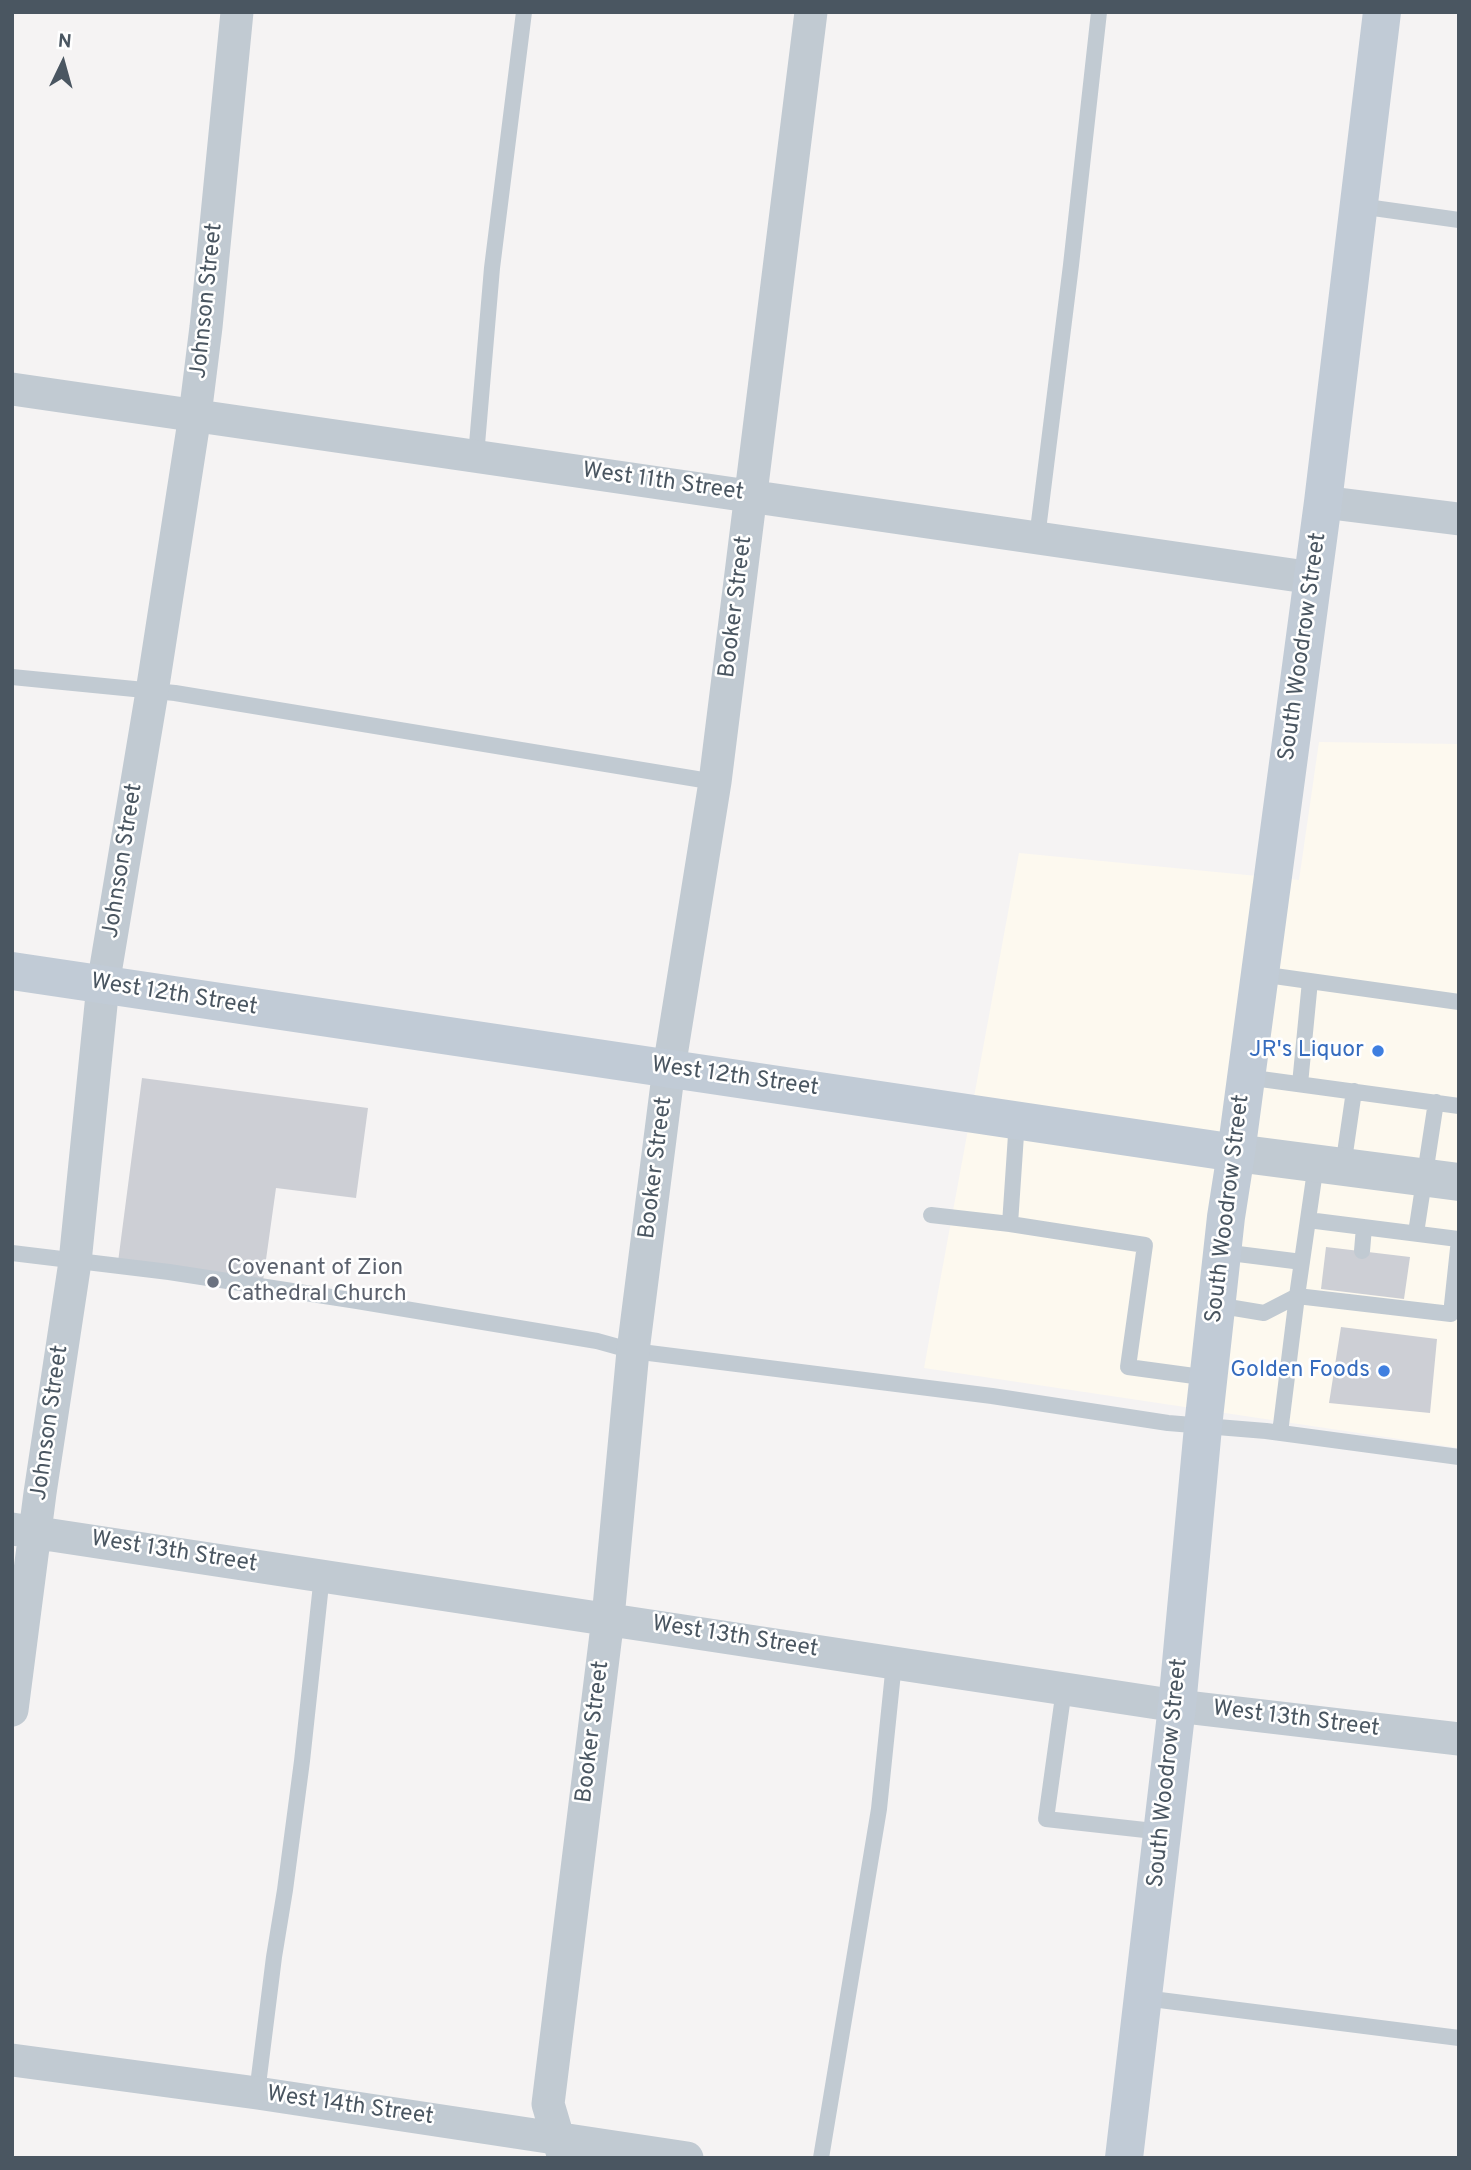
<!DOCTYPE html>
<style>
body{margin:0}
#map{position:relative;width:1471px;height:2170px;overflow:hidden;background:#f5f3f3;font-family:Overpass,sans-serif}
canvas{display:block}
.frame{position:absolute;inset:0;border:14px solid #4a5661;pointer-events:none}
.north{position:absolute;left:28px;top:28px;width:70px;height:70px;-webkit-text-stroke:5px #fff;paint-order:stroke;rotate:5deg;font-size:19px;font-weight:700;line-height:28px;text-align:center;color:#4a5661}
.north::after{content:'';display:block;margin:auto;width:24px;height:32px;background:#4a5661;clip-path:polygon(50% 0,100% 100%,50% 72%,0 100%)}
</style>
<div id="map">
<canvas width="1471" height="2170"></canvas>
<div class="frame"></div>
<div class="north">N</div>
</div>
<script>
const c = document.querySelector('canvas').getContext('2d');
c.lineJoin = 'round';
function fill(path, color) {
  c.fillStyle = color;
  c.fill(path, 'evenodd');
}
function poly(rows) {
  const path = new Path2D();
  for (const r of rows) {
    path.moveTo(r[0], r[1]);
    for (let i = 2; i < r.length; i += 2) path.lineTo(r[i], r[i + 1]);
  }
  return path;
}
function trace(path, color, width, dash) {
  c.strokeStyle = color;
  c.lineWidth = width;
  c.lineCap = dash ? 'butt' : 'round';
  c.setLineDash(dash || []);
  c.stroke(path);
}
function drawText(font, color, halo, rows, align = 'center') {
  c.font = font + ' Overpass,sans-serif';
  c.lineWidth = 5;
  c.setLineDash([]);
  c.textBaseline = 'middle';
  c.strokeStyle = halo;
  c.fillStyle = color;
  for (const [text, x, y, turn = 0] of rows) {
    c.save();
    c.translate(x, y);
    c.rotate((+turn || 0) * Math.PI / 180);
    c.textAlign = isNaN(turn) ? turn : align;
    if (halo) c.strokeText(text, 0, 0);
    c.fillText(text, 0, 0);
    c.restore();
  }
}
const commercial = poly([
 [1319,742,1459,744,1459,1448,924,1368,1019,853,1299,880]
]);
const building = poly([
 [142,1078,368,1108,356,1198,276,1188,263,1281,118,1262],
 [1326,1247,1410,1257,1404,1299,1321,1289],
 [1341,1327,1437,1339,1430,1413,1329,1403]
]);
const service = poly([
 [1359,206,1459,220],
 [476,456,492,268,524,12],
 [1037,538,1071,265,1099,12],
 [12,677,175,693,715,782],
 [1260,974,1459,1002],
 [1246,1077,1459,1106],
 [1300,1084,1310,981],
 [1017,1120,1010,1224,1145,1245,1128,1367,1209,1378],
 [1316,1164,1297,1296,1451,1314,1459,1239],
 [1343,1167,1354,1091],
 [931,1215,1010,1224],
 [1308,1220,1458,1239],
 [1416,1233,1436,1102],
 [1362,1251,1364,1227],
 [1222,1252,1302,1262],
 [12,1253,169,1272,357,1301,597,1341,633,1351,992,1396,1168,1423,1266,1431,1459,1457],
 [1216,1305,1264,1313,1297,1296],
 [1280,1433,1297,1296],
 [1064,1689,1046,1819,1163,1832],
 [1144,1998,1459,2038],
 [257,2093,274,1957,285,1890,302,1761,322,1575],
 [821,2158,879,1809,894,1663]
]);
const minor = poly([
 [12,389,1313,578],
 [1323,502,1459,519],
 [12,1529,1177,1706,1459,1739],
 [12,1710,40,1493,75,1262,103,985,152,692,195,415,206,327,237,12],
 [12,2060,257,2093,687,2158],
 [564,2158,548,2104,608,1618,633,1351,669,1068,715,782,811,12]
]);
const tertiary = poly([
 [1236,1153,1459,1182]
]);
const secondary = poly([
 [12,971,1236,1153],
 [1124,2158,1177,1706,1203,1427,1226,1217,1236,1153,1323,502,1382,12]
]);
const markers = [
 [1378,1051,7,"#3f7fe0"],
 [213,1282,7,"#6b7280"],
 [1384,1371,7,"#3f7fe0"]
];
const streetNames = [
 ["Johnson Street",208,301,-84],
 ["West 11th Street",663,483,8],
 ["Booker Street",737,607,-83],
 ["South Woodrow Street",1304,647,-82],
 ["Johnson Street",124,861,-81],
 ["West 12th Street",174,996,9],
 ["West 12th Street",735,1078,8],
 ["Booker Street",657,1168,-83],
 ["South Woodrow Street",1229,1209,-83],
 ["Johnson Street",51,1423,-82],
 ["West 13th Street",174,1553,9],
 ["West 13th Street",735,1638,9],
 ["West 13th Street",1296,1720,7],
 ["Booker Street",594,1732,-83],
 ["South Woodrow Street",1169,1773,-84],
 ["West 14th Street",350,2107,8]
];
const shopNames = [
 ["JR's Liquor",1364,1051],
 ["Golden Foods",1370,1371]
];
const worshipNames = [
 ["Covenant of Zion",227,1269],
 ["Cathedral Church",227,1295]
];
fill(commercial, '#fdf9ef');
fill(building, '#cdcfd5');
trace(service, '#c1cad2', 16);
trace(minor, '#c1cad2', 33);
trace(tertiary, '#c1cad2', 38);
trace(secondary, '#c1cbd6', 38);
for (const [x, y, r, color] of markers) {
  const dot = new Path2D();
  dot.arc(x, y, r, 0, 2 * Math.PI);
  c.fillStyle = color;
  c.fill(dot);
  trace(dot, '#fff', 2.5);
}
drawText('23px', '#4a5661', '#fff', streetNames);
drawText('23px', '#366cbe', '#fff', shopNames, 'right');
drawText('23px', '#5b616d', '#fff', worshipNames, 'left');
</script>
